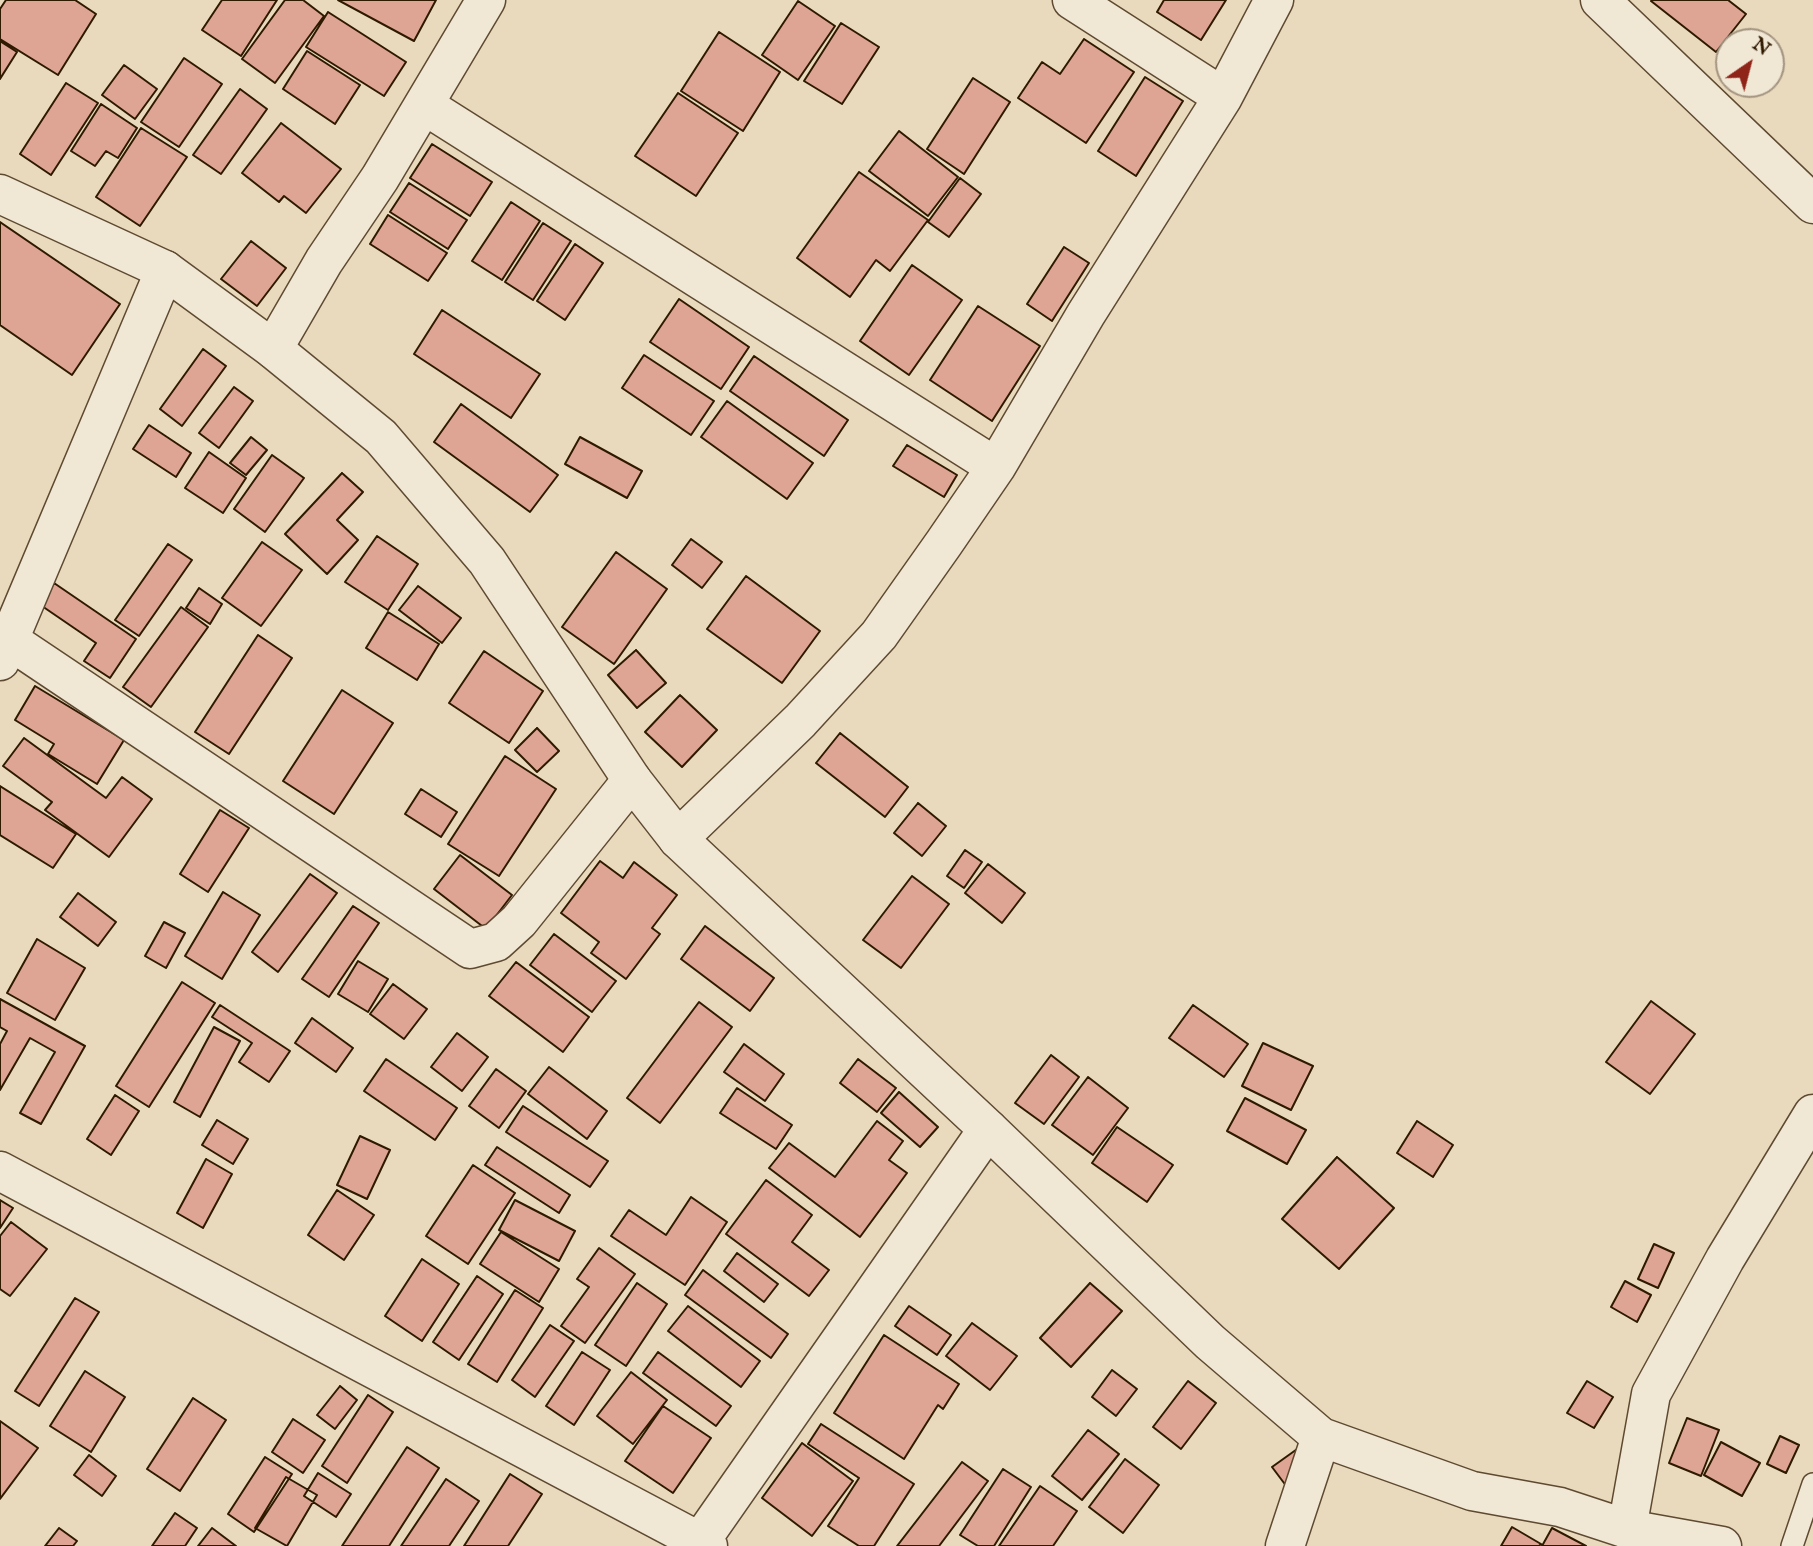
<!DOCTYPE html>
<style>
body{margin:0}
#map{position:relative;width:1813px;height:1546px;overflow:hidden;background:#e9dabe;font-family:"IM FELL English",serif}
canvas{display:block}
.north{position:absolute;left:1715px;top:28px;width:70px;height:70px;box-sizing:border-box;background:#f1e7d5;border:2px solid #a39580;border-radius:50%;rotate:35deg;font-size:19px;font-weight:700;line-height:28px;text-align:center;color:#2f1a00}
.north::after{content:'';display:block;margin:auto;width:24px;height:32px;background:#8f2418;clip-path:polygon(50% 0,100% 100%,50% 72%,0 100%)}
</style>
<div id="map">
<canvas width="1813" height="1546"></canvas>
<div class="north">N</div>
</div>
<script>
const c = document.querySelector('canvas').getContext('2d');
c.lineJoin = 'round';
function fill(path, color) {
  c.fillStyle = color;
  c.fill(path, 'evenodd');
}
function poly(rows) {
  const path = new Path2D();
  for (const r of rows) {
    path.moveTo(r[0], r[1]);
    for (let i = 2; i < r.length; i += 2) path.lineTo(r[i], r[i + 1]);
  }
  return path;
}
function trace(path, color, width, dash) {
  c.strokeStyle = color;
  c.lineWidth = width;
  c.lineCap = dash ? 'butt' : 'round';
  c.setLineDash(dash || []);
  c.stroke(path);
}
const building = poly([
 [6,0,75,0,96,14,58,75,0,39,0,9,6,0],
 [222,0,277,0,241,56,202,30,222,0],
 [285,0,303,0,324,16,275,83,242,59,285,0],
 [338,0,436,0,414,41,338,0],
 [1164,0,1226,0,1201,40,1157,12,1164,0],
 [1653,0,1728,0,1746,14,1716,52,1651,1,1653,0],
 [798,1,835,26,798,80,762,55,798,1],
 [328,12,406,62,384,96,306,47,328,12],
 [841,23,879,47,842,104,804,81,841,23],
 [719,32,780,72,743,131,681,91,719,32],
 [1084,39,1134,72,1086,143,1018,98,1042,62,1060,74,1084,39],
 [0,41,17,52,0,79,0,41],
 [307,51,360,85,335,124,283,89,307,51],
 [184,58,222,84,179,147,141,122,184,58],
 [124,65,157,89,135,119,102,95,124,65],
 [1145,77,1183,101,1136,176,1098,151,1145,77],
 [973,78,1010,102,964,174,927,149,973,78],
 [66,83,98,103,51,175,20,154,66,83],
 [240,89,267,109,221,174,193,155,240,89],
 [678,93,738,133,696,196,635,156,678,93],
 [101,104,137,128,118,158,106,151,95,166,71,151,101,104],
 [281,123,341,169,306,213,284,196,279,202,242,173,281,123],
 [141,128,187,157,140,226,96,197,141,128],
 [899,131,958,177,928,216,869,171,899,131],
 [432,144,492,182,470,216,410,178,432,144],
 [859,172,928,220,890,271,876,260,850,297,797,258,859,172],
 [960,178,981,194,949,237,928,222,960,178],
 [409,183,467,220,448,249,390,212,409,183],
 [511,202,540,221,502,280,472,261,511,202],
 [388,215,447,253,428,281,370,244,388,215],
 [0,222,120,304,72,375,0,325,0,222],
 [543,223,571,241,533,300,505,282,543,223],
 [251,241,286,268,257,306,221,279,251,241],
 [575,244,603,263,565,320,537,301,575,244],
 [1064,247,1089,263,1052,321,1027,304,1064,247],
 [912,265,962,300,909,375,860,341,912,265],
 [679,299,749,347,721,389,650,342,679,299],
 [978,306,1040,346,992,421,930,380,978,306],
 [442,310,540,374,511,418,414,354,442,310],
 [203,349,226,366,182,426,160,409,203,349],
 [644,355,714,401,691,435,622,388,644,355],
 [754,356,848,420,824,456,730,391,754,356],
 [234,387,253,401,219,448,199,433,234,387],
 [727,401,813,463,787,499,701,437,727,401],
 [461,404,558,475,530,512,434,442,461,404],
 [149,425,191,453,176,477,133,449,149,425],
 [251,437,267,450,246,475,230,463,251,437],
 [580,437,642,471,627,498,565,464,580,437],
 [907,445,957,475,944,497,893,466,907,445],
 [209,452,246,478,223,513,185,488,209,452],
 [272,455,304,478,265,532,234,509,272,455],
 [342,473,363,492,337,520,358,540,327,574,285,534,342,473],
 [377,536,418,564,388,610,345,582,377,536],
 [691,539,722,562,702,588,672,565,691,539],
 [262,542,302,570,261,626,222,598,262,542],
 [168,544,192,560,139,636,115,620,168,544],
 [616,552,667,589,614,664,562,627,616,552],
 [746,576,820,631,782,683,707,629,746,576],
 [54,583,136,639,110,678,84,661,96,643,39,604,54,583],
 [418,586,461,618,442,643,399,610,418,586],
 [199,588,222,604,210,624,186,608,199,588],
 [181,607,208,627,151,707,123,687,181,607],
 [388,612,439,644,417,680,366,648,388,612],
 [258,635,292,658,229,754,195,732,258,635],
 [636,650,666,683,637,708,608,675,636,650],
 [484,651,543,691,509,743,449,703,484,651],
 [35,686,124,740,97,784,48,754,54,744,15,720,35,686],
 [342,690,393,723,334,814,283,781,342,690],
 [680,695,717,730,682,767,645,732,680,695],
 [537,728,559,751,537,772,515,750,537,728],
 [840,733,908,787,885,817,816,763,840,733],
 [24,738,106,798,122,777,152,799,109,857,45,810,52,802,3,766,24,738],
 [505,756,556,789,499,876,448,844,505,756],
 [0,786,76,834,53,868,0,835,0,786],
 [421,789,457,812,441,837,405,814,421,789],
 [918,803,946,826,922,856,894,833,918,803],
 [220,810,249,828,208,892,180,874,220,810],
 [965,850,982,862,964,888,947,876,965,850],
 [460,855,512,895,486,929,434,889,460,855],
 [600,861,623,878,634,862,677,895,652,928,660,934,626,979,591,953,599,942,561,913,600,861],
 [988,864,1025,893,1002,923,965,893,988,864],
 [310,874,337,893,278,972,252,952,310,874],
 [912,876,949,904,901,968,863,940,912,876],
 [223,892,260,915,222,979,185,956,223,892],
 [78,893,116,922,98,946,60,917,78,893],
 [353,906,379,923,329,997,302,979,353,906],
 [164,922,185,933,166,968,145,956,164,922],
 [705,926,774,978,750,1011,681,959,705,926],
 [554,934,616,981,592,1012,530,965,554,934],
 [37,939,85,968,55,1020,7,993,37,939],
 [358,961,388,979,368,1012,338,994,358,961],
 [516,962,589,1017,563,1052,489,996,516,962],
 [182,982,215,1003,149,1107,116,1086,182,982],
 [393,984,427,1009,404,1039,370,1014,393,984],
 [0,999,85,1046,41,1124,20,1113,55,1052,30,1038,0,1090,0,1044,7,1031,0,1027,0,999],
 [1651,1001,1695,1034,1650,1094,1606,1062,1651,1001],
 [699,1002,732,1027,660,1123,627,1098,699,1002],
 [220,1005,290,1051,269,1082,239,1062,252,1043,212,1017,220,1005],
 [1193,1005,1248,1044,1224,1077,1169,1038,1193,1005],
 [312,1018,353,1048,336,1072,295,1043,312,1018],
 [214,1027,240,1041,200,1117,174,1102,214,1027],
 [457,1033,488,1057,462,1091,431,1067,457,1033],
 [1263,1043,1313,1066,1291,1110,1242,1086,1263,1043],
 [744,1044,784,1074,765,1101,724,1072,744,1044],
 [1051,1055,1079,1077,1044,1124,1015,1103,1051,1055],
 [386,1059,457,1108,435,1140,364,1091,386,1059],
 [858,1059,896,1088,877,1112,840,1083,858,1059],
 [549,1067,607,1111,587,1139,528,1094,549,1067],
 [496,1069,526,1091,499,1128,469,1106,496,1069],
 [1088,1077,1128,1108,1093,1155,1052,1125,1088,1077],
 [737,1088,792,1125,776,1149,720,1113,737,1088],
 [899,1092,938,1127,920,1147,881,1113,899,1092],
 [115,1095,139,1111,111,1155,87,1139,115,1095],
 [1245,1098,1306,1130,1287,1164,1227,1131,1245,1098],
 [523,1106,608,1161,590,1187,506,1132,523,1106],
 [217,1120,248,1139,233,1164,202,1145,217,1120],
 [877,1121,903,1141,889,1160,907,1173,860,1237,769,1168,789,1143,835,1177,877,1121],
 [1417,1121,1453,1145,1433,1177,1397,1153,1417,1121],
 [1117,1127,1173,1165,1147,1202,1092,1163,1117,1127],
 [360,1136,390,1150,367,1199,337,1185,360,1136],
 [497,1147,570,1195,559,1213,485,1165,497,1147],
 [1337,1157,1394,1208,1339,1269,1282,1219,1337,1157],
 [206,1159,232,1174,203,1228,177,1213,206,1159],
 [473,1165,515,1193,468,1264,426,1236,473,1165],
 [766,1180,812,1215,792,1242,829,1270,809,1296,726,1234,766,1180],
 [337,1190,374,1215,344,1260,308,1235,337,1190],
 [691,1197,727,1222,685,1285,611,1236,629,1210,666,1235,691,1197],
 [0,1200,13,1208,0,1228,0,1200],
 [515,1200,575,1231,559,1261,499,1230,515,1200],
 [11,1222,47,1249,10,1296,0,1289,0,1236,11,1222],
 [501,1232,559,1269,539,1302,480,1264,501,1232],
 [1654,1244,1674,1253,1658,1288,1638,1279,1654,1244],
 [599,1248,635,1274,585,1343,561,1326,589,1287,577,1279,599,1248],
 [737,1253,778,1284,764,1302,724,1271,737,1253],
 [422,1259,459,1284,422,1341,385,1316,422,1259],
 [703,1270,788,1334,771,1358,685,1295,703,1270],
 [477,1276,503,1294,459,1360,433,1342,477,1276],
 [1625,1281,1651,1295,1637,1322,1611,1307,1625,1281],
 [637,1283,667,1304,626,1366,595,1345,637,1283],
 [1090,1283,1122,1311,1071,1367,1040,1338,1090,1283],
 [515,1290,543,1308,497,1382,468,1364,515,1290],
 [75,1298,99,1312,39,1406,15,1391,75,1298],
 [688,1306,760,1361,741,1387,668,1331,688,1306],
 [909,1306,951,1335,937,1355,895,1326,909,1306],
 [972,1323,1017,1356,990,1390,946,1356,972,1323],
 [550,1325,574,1341,535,1397,512,1380,550,1325],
 [884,1335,959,1384,943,1409,938,1405,904,1459,834,1413,884,1335],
 [582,1352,610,1370,574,1425,546,1406,582,1352],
 [658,1352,731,1406,716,1426,643,1373,658,1352],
 [1112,1370,1137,1389,1116,1416,1092,1397,1112,1370],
 [85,1371,125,1397,91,1452,50,1426,85,1371],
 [631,1372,667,1400,633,1444,597,1416,631,1372],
 [1188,1381,1216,1403,1181,1449,1153,1427,1188,1381],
 [1587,1381,1613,1397,1594,1428,1567,1413,1587,1381],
 [340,1386,357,1400,335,1429,317,1415,340,1386],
 [368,1395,393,1412,347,1483,322,1466,368,1395],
 [193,1398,226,1420,180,1491,147,1469,193,1398],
 [663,1406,711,1438,673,1493,625,1461,663,1406],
 [1687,1418,1719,1430,1701,1476,1669,1463,1687,1418],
 [293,1419,325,1440,303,1473,272,1452,293,1419],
 [0,1421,38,1448,0,1499,0,1421],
 [821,1424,914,1484,874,1546,859,1546,828,1526,859,1478,808,1444,821,1424],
 [1088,1430,1119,1454,1082,1500,1052,1476,1088,1430],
 [1780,1436,1799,1445,1786,1473,1767,1464,1780,1436],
 [1314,1437,1287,1487,1272,1467,1314,1437],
 [1721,1442,1760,1463,1742,1496,1704,1475,1721,1442],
 [802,1443,853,1481,812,1536,762,1498,802,1443],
 [407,1447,439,1468,389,1546,342,1546,407,1447],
 [89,1455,116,1476,102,1496,74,1475,89,1455],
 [265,1457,292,1474,254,1532,228,1514,265,1457],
 [1125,1459,1159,1485,1123,1533,1089,1507,1125,1459],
 [962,1462,988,1481,939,1546,897,1546,962,1462],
 [1003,1469,1031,1487,994,1546,978,1546,960,1535,1003,1469],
 [318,1473,351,1494,336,1517,304,1496,318,1473],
 [510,1474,542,1494,508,1546,464,1546,510,1474],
 [286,1477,317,1495,287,1546,255,1528,286,1477],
 [446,1479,479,1501,449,1546,401,1546,446,1479],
 [1040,1486,1077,1511,1053,1546,999,1546,1040,1486],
 [175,1513,197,1528,185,1546,152,1546,175,1513],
 [1512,1527,1541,1544,1539,1546,1501,1546,1512,1527],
 [59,1528,77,1541,73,1546,45,1546,59,1528],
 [212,1528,236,1546,198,1546,212,1528],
 [1552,1528,1586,1546,1542,1546,1552,1528]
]);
const service = poly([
 [1792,1546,1813,1484]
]);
const minor = poly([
 [1072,0,1223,97],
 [1600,0,1813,204],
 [424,105,996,467],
 [273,349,324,261,380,178,486,0],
 [0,634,470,949,496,942,519,921,632,780],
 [0,661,165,270],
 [678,839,800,721,879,635,944,543,996,467,1086,314,1223,97,1274,0],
 [0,1171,708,1546],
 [1627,1529,1651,1394,1725,1259,1813,1114],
 [697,1546,988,1129],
 [1285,1546,1321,1437]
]);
const tertiary = poly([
 [0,194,165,270,273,349,381,437,487,561,632,780,678,839,988,1129,1210,1342,1321,1437,1472,1491,1560,1507,1627,1529,1722,1546]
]);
fill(building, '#dea595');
trace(building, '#2f1a00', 2);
trace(service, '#5e4a30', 24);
trace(minor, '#5e4a30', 41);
trace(tertiary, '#5e4a30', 41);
trace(service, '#f1e7d5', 21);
trace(minor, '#f1e7d5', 38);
trace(tertiary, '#f1e7d5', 38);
</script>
